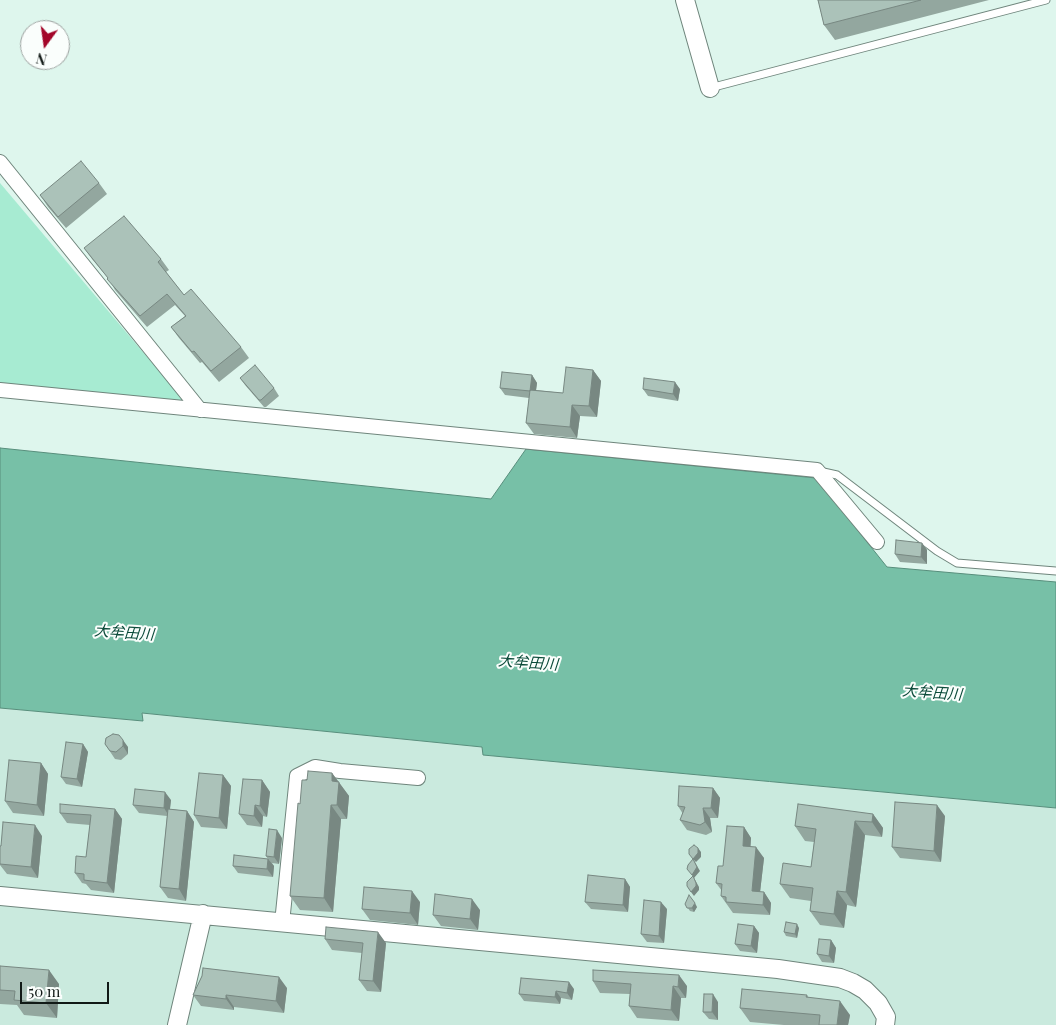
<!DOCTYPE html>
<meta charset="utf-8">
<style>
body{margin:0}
#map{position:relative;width:1056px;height:1025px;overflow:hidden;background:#def6ed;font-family:"Playfair Display",serif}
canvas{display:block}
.north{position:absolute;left:20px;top:20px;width:50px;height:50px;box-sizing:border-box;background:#fafefc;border:1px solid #9da2a0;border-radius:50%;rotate:194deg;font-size:14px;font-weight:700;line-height:20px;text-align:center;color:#111916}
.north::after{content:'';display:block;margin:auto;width:18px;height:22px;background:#a30629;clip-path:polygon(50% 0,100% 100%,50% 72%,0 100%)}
.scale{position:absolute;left:20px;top:982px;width:89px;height:22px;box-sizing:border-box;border:2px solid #111916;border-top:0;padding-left:6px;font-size:15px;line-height:18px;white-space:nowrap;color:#111916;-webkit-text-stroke:4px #fafefc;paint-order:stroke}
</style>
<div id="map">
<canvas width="1056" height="1025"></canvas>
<div class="north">N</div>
<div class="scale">50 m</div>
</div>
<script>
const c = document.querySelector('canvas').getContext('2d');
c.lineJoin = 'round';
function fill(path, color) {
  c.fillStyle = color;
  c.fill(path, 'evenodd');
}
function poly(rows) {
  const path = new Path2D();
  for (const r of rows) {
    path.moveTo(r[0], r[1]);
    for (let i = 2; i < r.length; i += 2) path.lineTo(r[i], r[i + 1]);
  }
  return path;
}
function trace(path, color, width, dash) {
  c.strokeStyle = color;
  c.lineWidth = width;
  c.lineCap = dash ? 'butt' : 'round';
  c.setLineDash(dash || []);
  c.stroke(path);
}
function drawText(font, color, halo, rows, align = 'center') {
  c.font = font + ' "Playfair Display","Noto Sans JP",serif';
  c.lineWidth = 4;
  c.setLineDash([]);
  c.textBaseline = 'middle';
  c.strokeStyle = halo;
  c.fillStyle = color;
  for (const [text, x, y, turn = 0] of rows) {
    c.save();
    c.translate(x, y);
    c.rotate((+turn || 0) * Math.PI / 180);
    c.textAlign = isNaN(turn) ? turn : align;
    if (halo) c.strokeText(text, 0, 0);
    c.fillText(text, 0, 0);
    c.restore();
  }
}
const built = poly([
 [0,708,143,721,142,713,483,747,484,755,1056,808,1056,1025,0,1025]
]);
const green = poly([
 [0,183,186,403,0,384]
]);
const water = poly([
 [0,448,491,499,526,449,816,478,887,567,1056,582,1056,808,483,755,482,747,142,713,143,721,0,708,0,448]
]);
const service = poly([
 [710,88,1046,0],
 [819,471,837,475,937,551,957,563,1056,571]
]);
const minor = poly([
 [0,162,200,410],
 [0,390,817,470,877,542],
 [282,923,297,776,315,767,340,771,418,778]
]);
const tertiary = poly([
 [685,0,710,88],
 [0,896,778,969,840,978,853,983,865,990,878,1003,886,1017,885,1025],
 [177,1025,203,914]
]);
const wall = poly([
 [818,0,989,0,835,40,824,25],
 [99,183,107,194,66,228,48,207,40,195],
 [84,248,161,259,169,270,166,272,184,295,241,347,249,358,219,382,202,362,200,363,179,338,171,327,185,316,175,305,147,327,115,290,108,278,92,259],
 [593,370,601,381,597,417,580,416,577,438,534,434,526,423,529,398,505,395,500,388,532,375,537,383,536,390,563,393],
 [240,378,274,388,279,396,266,407,264,407,245,385],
 [643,389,680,389,678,401,648,396],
 [922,543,927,550,927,564,900,562,895,554],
 [106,738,128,747,128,754,121,760,115,759,105,744],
 [83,744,88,752,82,787,66,784,61,777],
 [41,763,48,774,44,816,13,813,5,801],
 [332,773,349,796,347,819,341,819,333,912,300,910,290,896,300,804],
 [223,775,231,786,227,829,201,827,194,815],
 [262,780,270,792,267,817,263,816,262,827,247,825,239,814],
 [713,788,720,798,718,818,710,818,712,832,706,835,687,830,680,820,683,814,678,806],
 [171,800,170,809,187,811,194,822,186,901,168,898,160,887,167,816,139,813,133,805],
 [115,809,122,819,114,893,91,890,86,884,82,883,75,873,86,857,90,825,67,823,60,813],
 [873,814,883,828,882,837,865,835,856,907,847,905,844,928,820,925,810,911,811,901,790,898,780,884,811,867,814,842,805,841,795,826],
 [945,816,941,862,900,858,892,847],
 [744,827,751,838,750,847,764,858,760,892,764,892,771,903,770,915,733,913,721,896,722,891,716,883,723,866],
 [42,836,38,878,7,874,0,865,0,846],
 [282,838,279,864,272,863,274,866,273,877,238,873,233,866,268,859,266,856],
 [625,879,630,887,628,912,591,909,585,902],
 [420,902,418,925,370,920,362,909],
 [685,904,697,907,694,912,690,911],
 [667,909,664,943,647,942,641,934],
 [480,910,478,930,441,926,433,915],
 [754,926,759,933,757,953,740,951,735,944],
 [799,928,797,938,786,936,784,932],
 [325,939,386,943,381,992,367,991,359,980,362,953,332,950],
 [831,940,836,948,834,963,822,962,817,954],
 [0,966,59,984,57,1018,24,1015,17,1005,0,1004],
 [202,976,287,988,284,1013,234,1007,234,1010,201,1006,193,995],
 [593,981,687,986,686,998,681,998,679,1021,637,1018,629,1006,630,994,600,993],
 [574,989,572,1000,561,998,560,1004,524,1001,519,994],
 [807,995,809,998,850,1015,848,1025,784,1025,750,1022,740,1008],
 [718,1002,718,1020,709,1019,703,1012]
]);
const shadedWall = poly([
 [593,370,601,381,597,417,589,406],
 [532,375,537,383,535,398,530,391],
 [675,382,680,389,678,401,673,394],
 [572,405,580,416,577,438,570,427],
 [922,543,927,550,927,564,921,557],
 [123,740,128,747,128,754,123,746],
 [83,744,88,752,82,787,77,779],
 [41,763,48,774,44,816,37,805],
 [332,773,349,796,347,819,337,805,332,781],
 [223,775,231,786,227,829,219,818],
 [262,780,270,792,267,817,260,806],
 [713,788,720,798,718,818,711,808],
 [165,792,171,800,169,816,164,808],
 [255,805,263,816,262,827,254,816],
 [331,805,341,819,333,912,324,898],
 [937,805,945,816,941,862,934,851],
 [703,808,710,818,712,832,705,822],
 [115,809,122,819,114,893,107,883],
 [187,811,194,822,186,901,179,889],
 [873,814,883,828,882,837,872,822],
 [855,821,865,835,856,907,846,892],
 [35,825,42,836,38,878,31,867],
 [744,827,751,838,750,857,743,846],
 [277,830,282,838,279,864,274,857],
 [756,847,764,858,759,901,752,891],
 [698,848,701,852,701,857,696,862,693,859],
 [268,859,274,866,273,877,267,869],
 [693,859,700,871,694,878,699,887,699,890,694,896,691,892,693,877,692,875],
 [625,879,630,887,628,912,623,905],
 [412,891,420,902,418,925,410,913],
 [837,891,847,905,844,928,834,914],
 [764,892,771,903,770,915,763,905],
 [472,899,480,910,478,930,470,919],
 [661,902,667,909,664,943,659,936],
 [695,903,697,907,694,912,692,908],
 [797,924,799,928,797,938,795,934],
 [754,926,759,933,757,953,751,946],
 [378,932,386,943,381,992,373,981],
 [831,940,836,948,834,963,829,956],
 [49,970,59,984,57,1018,46,1003],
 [679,975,687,986,686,998,678,987],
 [279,977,287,988,284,1013,276,1001],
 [569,982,574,989,572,1000,567,993],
 [673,986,681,998,679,1021,671,1010],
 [556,991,561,998,560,1004,555,997],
 [713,994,718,1002,718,1020,712,1012],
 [226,995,234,1007,234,1010,226,999],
 [840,1001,850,1015,848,1025,837,1025]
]);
const building = poly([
 [818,0,921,0,824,25,818,0],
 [81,161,99,183,58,217,40,195,81,161],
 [124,216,161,259,158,262,184,295,191,289,241,347,211,371,194,351,192,352,171,327,186,316,167,294,140,316,107,279,108,278,84,248,124,216],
 [255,365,274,388,261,400,259,400,240,378,255,365],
 [566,367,593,370,589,406,572,405,570,427,526,423,530,390,563,393,566,367],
 [502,372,532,375,530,391,500,388,502,372],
 [644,378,675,382,673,394,643,389,644,378],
 [896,540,922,543,921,557,895,554,896,540],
 [113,734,119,735,123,740,123,746,116,752,110,751,105,744,106,738,113,734],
 [66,742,83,744,77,779,61,777,66,742],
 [9,760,41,763,37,805,5,801,9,760],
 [308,771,332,773,332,781,339,782,337,805,331,805,324,898,290,896,298,803,300,804,302,780,307,780,308,771],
 [199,773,223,775,219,818,194,815,199,773],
 [243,779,262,780,260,806,255,805,254,816,239,814,243,779],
 [679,786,713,788,711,808,703,808,705,822,700,825,680,820,685,807,678,806,679,786],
 [135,789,165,792,164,808,133,805,135,789],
 [895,802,937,805,934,851,892,847,895,802],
 [60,804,115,809,107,883,84,880,84,874,75,873,76,856,86,857,91,815,60,813,60,804],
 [798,804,873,814,872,822,855,821,846,892,837,891,834,914,810,911,813,888,780,884,783,863,811,867,816,829,795,826,798,804],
 [168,809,187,811,179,889,160,887,168,809],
 [3,822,35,825,31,867,0,864,0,846,1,846,3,822],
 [727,826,744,827,743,846,756,847,752,891,764,892,763,905,726,902,726,897,721,896,722,884,716,883,718,866,723,866,727,826],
 [269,829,277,830,274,857,266,856,269,829],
 [694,845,698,848,698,853,693,859,689,854,689,849,694,845],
 [234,855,268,859,267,869,233,866,234,855],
 [693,859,697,867,692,875,687,869,688,865,693,859],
 [588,875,625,879,623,905,585,902,588,875],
 [693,876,696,883,696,886,691,892,687,886,687,882,693,876],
 [364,887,412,891,410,913,362,909,364,887],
 [435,894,472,899,470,919,433,915,435,894],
 [689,895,695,903,692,908,687,908,685,904,689,895],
 [644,900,661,902,659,936,641,934,644,900],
 [786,922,797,924,795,934,784,932,786,922],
 [738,924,754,926,751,946,735,944,738,924],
 [326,927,378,932,373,981,359,980,363,943,325,939,326,927],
 [819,939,831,940,829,956,817,954,819,939],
 [0,966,49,970,46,1003,14,1000,15,991,0,990,0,966],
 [203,968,279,977,276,1001,226,995,226,999,193,995,202,976,203,968],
 [593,970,679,975,678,987,673,986,671,1010,629,1006,631,984,593,981,593,970],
 [521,978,569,982,567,993,556,991,555,997,519,994,521,978],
 [742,989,807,995,806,997,840,1001,837,1025,819,1025,820,1015,740,1008,742,989],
 [704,994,713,994,712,1012,703,1012,704,994]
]);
const waterNames = [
 ["大牟田川",124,633,4],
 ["大牟田川",528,663,4],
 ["大牟田川",932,693,4]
];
fill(built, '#caeade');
fill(green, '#a7ebd2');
fill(water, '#77c0a7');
trace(water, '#588e7c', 1);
trace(service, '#6f857c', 9);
trace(minor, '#6f857c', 16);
trace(tertiary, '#6f857c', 20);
trace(service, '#fff', 7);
trace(minor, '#fff', 14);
trace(tertiary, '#fff', 18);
fill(wall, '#93a79f');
fill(shadedWall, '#788882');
fill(building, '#abc2b9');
trace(building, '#788882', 1);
drawText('italic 15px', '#0c4b3a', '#fafefc', waterNames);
</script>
